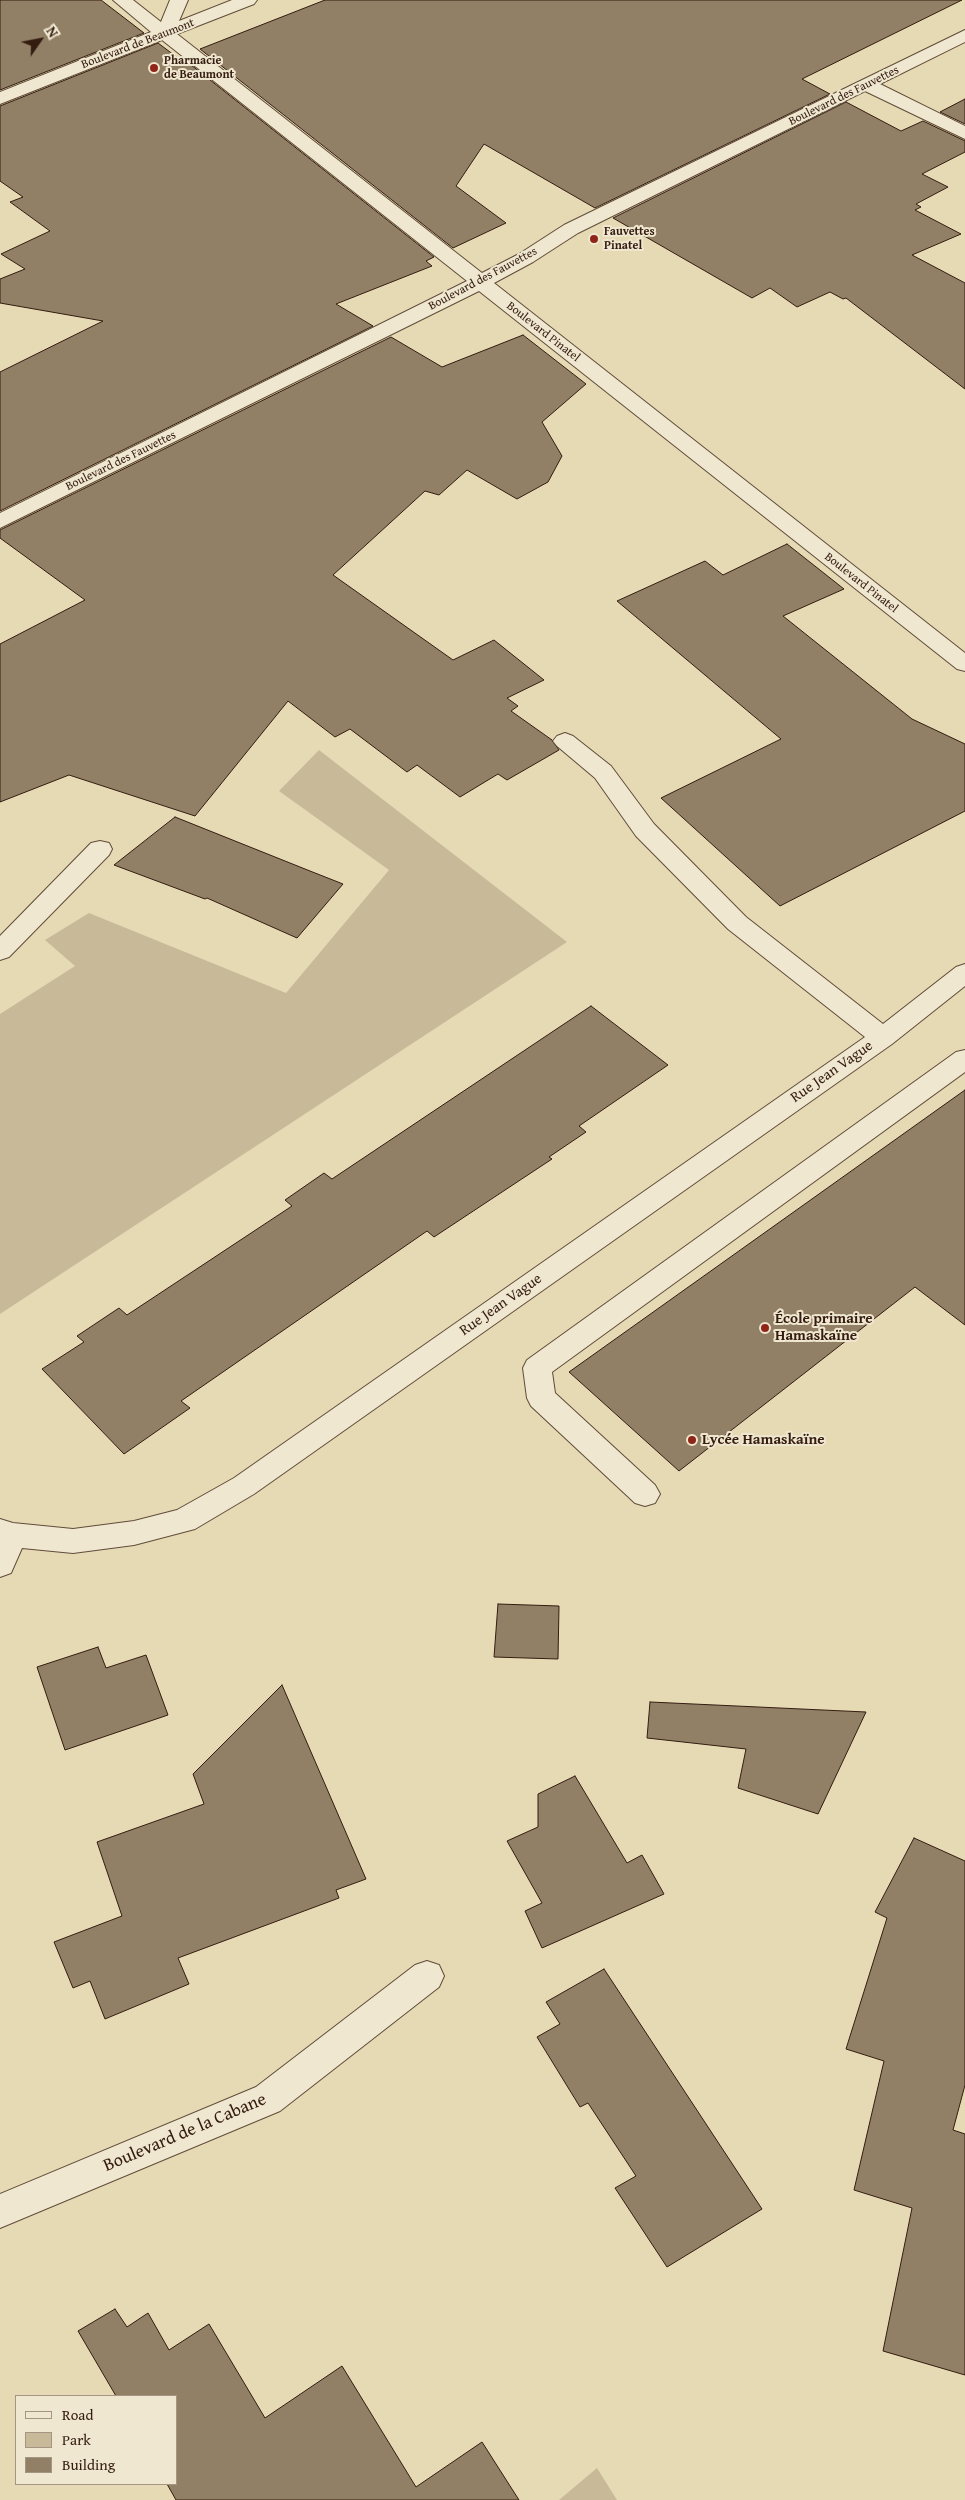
<!DOCTYPE html>
<meta charset="utf-8">
<style>
body{margin:0}
#map{position:relative;width:965px;height:2500px;overflow:hidden;background:#e6dab5;font-family:"Gentium Book Plus",serif}
canvas{display:block}
.legend{position:absolute;left:15px;top:2395px;width:162px;height:90px;box-sizing:border-box;background:#efe7cf;border:1px solid #a49683;margin:0;padding:6px 9px;list-style:none;font-size:15px;color:#341c10}
.legend li{display:flex;align-items:center;gap:10px;height:25px}
.legend b{width:25px;border:1px solid #a49683}
.north{position:absolute;left:15px;top:15px;width:50px;height:50px;-webkit-text-stroke:4px #efe7cf;paint-order:stroke;rotate:57deg;font-size:14px;font-weight:700;line-height:20px;text-align:center;color:#341c10}
.north::after{content:'';display:block;margin:auto;width:18px;height:22px;background:#341c10;clip-path:polygon(50% 0,100% 100%,50% 72%,0 100%)}
</style>
<div id="map">
<canvas width="965" height="2500"></canvas>
<ul class="legend">
<li><b style="height:6px;background:#efe7cf"></b>Road</li>
<li><b style="height:14px;background:#c8ba99"></b>Park</li>
<li><b style="height:14px;background:#917f66"></b>Building</li>
</ul>
<div class="north">N</div>
</div>
<script>
const c = document.querySelector('canvas').getContext('2d');
c.lineJoin = 'round';
function fill(path, color) {
  c.fillStyle = color;
  c.fill(path, 'evenodd');
}
function poly(rows) {
  const path = new Path2D();
  for (const r of rows) {
    path.moveTo(r[0], r[1]);
    for (let i = 2; i < r.length; i += 2) path.lineTo(r[i], r[i + 1]);
  }
  return path;
}
function trace(path, color, width, dash) {
  c.strokeStyle = color;
  c.lineWidth = width;
  c.lineCap = dash ? 'butt' : 'round';
  c.setLineDash(dash || []);
  c.stroke(path);
}
function drawText(font, color, halo, rows, align = 'center') {
  c.font = font + ' "Gentium Book Plus",serif';
  c.lineWidth = 4;
  c.setLineDash([]);
  c.textBaseline = 'middle';
  c.strokeStyle = halo;
  c.fillStyle = color;
  for (const [text, x, y, turn = 0] of rows) {
    c.save();
    c.translate(x, y);
    c.rotate((+turn || 0) * Math.PI / 180);
    c.textAlign = isNaN(turn) ? turn : align;
    if (halo) c.strokeText(text, 0, 0);
    c.fillText(text, 0, 0);
    c.restore();
  }
}
const green = poly([
 [319,750,567,942,0,1314,0,1014,75,966,45,940,89,913,286,993,389,870,279,791],
 [597,2468,617,2500,559,2500]
]);
const building = poly([
 [0,0,101,0,144,33,0,90,0,0],
 [325,0,962,0,802,79,830,94,595,208,484,144,456,186,506,223,453,248,200,49,325,0],
 [158,43,178,58,181,57,434,257,426,261,432,266,336,304,373,326,0,511,0,372,103,321,0,303,0,279,25,269,1,254,50,231,10,202,23,197,0,181,0,106,158,43],
 [965,99,965,124,940,112,965,99],
 [846,102,901,131,923,121,965,141,965,152,922,174,948,187,916,204,921,207,915,210,961,234,912,255,965,283,965,389,846,298,843,299,830,292,797,307,770,288,752,298,613,218,846,102],
 [523,335,586,384,542,422,562,456,548,482,517,499,467,470,439,495,425,491,333,575,453,660,494,640,544,680,507,698,518,706,511,711,552,740,559,750,507,780,498,774,460,797,417,765,407,772,350,729,335,737,288,701,195,816,69,775,0,802,0,644,85,600,0,538,0,530,391,337,442,367,523,335],
 [787,544,844,589,783,616,912,719,965,744,965,811,780,906,661,798,781,739,617,601,705,561,723,575,787,544],
 [175,817,310,871,343,884,297,938,207,898,205,899,114,865,175,817],
 [591,1006,668,1065,579,1126,586,1132,549,1157,552,1159,434,1237,427,1231,181,1401,190,1408,124,1454,42,1369,84,1342,77,1336,119,1308,127,1315,292,1206,285,1200,324,1173,332,1179,591,1006],
 [965,1090,965,1325,915,1287,679,1471,569,1372,965,1090],
 [498,1604,559,1606,558,1659,494,1657,498,1604],
 [98,1647,106,1668,146,1655,168,1715,65,1750,37,1667,98,1647],
 [282,1685,366,1879,336,1890,339,1898,178,1958,189,1984,105,2019,90,1981,73,1988,54,1942,122,1916,97,1842,204,1804,193,1774,282,1685],
 [650,1702,866,1712,818,1814,738,1788,746,1749,647,1738,650,1702],
 [575,1776,627,1863,642,1855,664,1894,542,1948,525,1911,542,1903,507,1841,538,1827,538,1794,575,1776],
 [914,1838,965,1861,965,2085,953,2130,965,2134,965,2375,883,2351,912,2208,854,2190,884,2061,846,2049,887,1918,875,1912,914,1838],
 [604,1969,762,2209,667,2267,615,2188,636,2176,588,2103,580,2107,537,2037,560,2024,546,2002,604,1969],
 [115,2309,127,2327,148,2313,169,2350,209,2324,265,2418,342,2366,416,2487,482,2442,519,2500,176,2500,167,2484,176,2484,176,2396,116,2396,78,2331,115,2309]
]);
const minor = poly([
 [113,0,133,0,161,22,170,0,188,0,179,21,232,0,257,0,254,4,177,34,482,273,519,254,564,225,965,30,965,42,880,84,965,126,965,139,865,91,578,233,533,262,494,283,965,653,965,671,957,669,479,291,0,528,0,513,467,281,162,40,0,104,0,92,151,32,113,0],
 [565,733,573,736,611,766,654,824,746,917,883,1024,956,967,965,964,965,986,892,1044,254,1494,195,1529,134,1545,73,1553,22,1548,11,1573,0,1577,0,1519,13,1523,73,1529,134,1521,177,1510,234,1478,865,1037,728,929,636,836,595,778,557,746,553,741,557,736,565,733],
 [100,841,109,843,112,849,109,855,9,957,0,960,0,936,91,843,100,841],
 [965,1050,965,1072,552,1372,555,1393,655,1485,660,1494,655,1503,645,1506,635,1503,531,1406,527,1398,523,1368,527,1360,956,1052,965,1050],
 [427,1961,439,1965,444,1976,439,1987,280,2111,0,2228,0,2194,256,2087,415,1965,427,1961]
]);
const markers = [
 [154,68,5,"#8f2418"],
 [594,239,5,"#8f2418"],
 [765,1328,5,"#8f2418"],
 [692,1440,5,"#8f2418"]
];
const farStreetnames = [
 ["Boulevard de Beaumont",138,44,-21],
 ["Boulevard des Fauvettes",844,96,-26],
 ["Boulevard des Fauvettes",483,279,-28],
 ["Boulevard Pinatel",543,332,38],
 ["Boulevard des Fauvettes",121,461,-26],
 ["Boulevard Pinatel",861,583,38]
];
const farPoinames = [
 ["Pharmacie",164,61],
 ["de Beaumont",164,75],
 ["Fauvettes",604,232],
 ["Pinatel",604,246]
];
const streetNames = [
 ["Rue Jean Vague",832,1072,-35],
 ["Rue Jean Vague",501,1305,-35]
];
const poiNames = [
 ["École primaire",775,1319],
 ["Hamaskaïne",775,1336],
 ["Lycée Hamaskaïne",702,1440]
];
const nearStreetnames = [
 ["Boulevard de la Cabane",185,2133,-23]
];
fill(green, '#c8ba99');
fill(building, '#917f66');
trace(building, '#341c10', 1);
trace(minor, '#604c39', 2);
fill(minor, '#efe7cf');
for (const [x, y, r, color] of markers) {
  const dot = new Path2D();
  dot.arc(x, y, r, 0, 2 * Math.PI);
  c.fillStyle = color;
  c.fill(dot);
  trace(dot, '#efe7cf', 2);
}
drawText('12px', '#341c10', '#efe7cf', farStreetnames);
drawText('bold 12px', '#341c10', '#efe7cf', farPoinames, 'left');
drawText('15px', '#341c10', '#efe7cf', streetNames);
drawText('bold 15px', '#341c10', '#efe7cf', poiNames, 'left');
drawText('18px', '#341c10', '#efe7cf', nearStreetnames);
</script>
